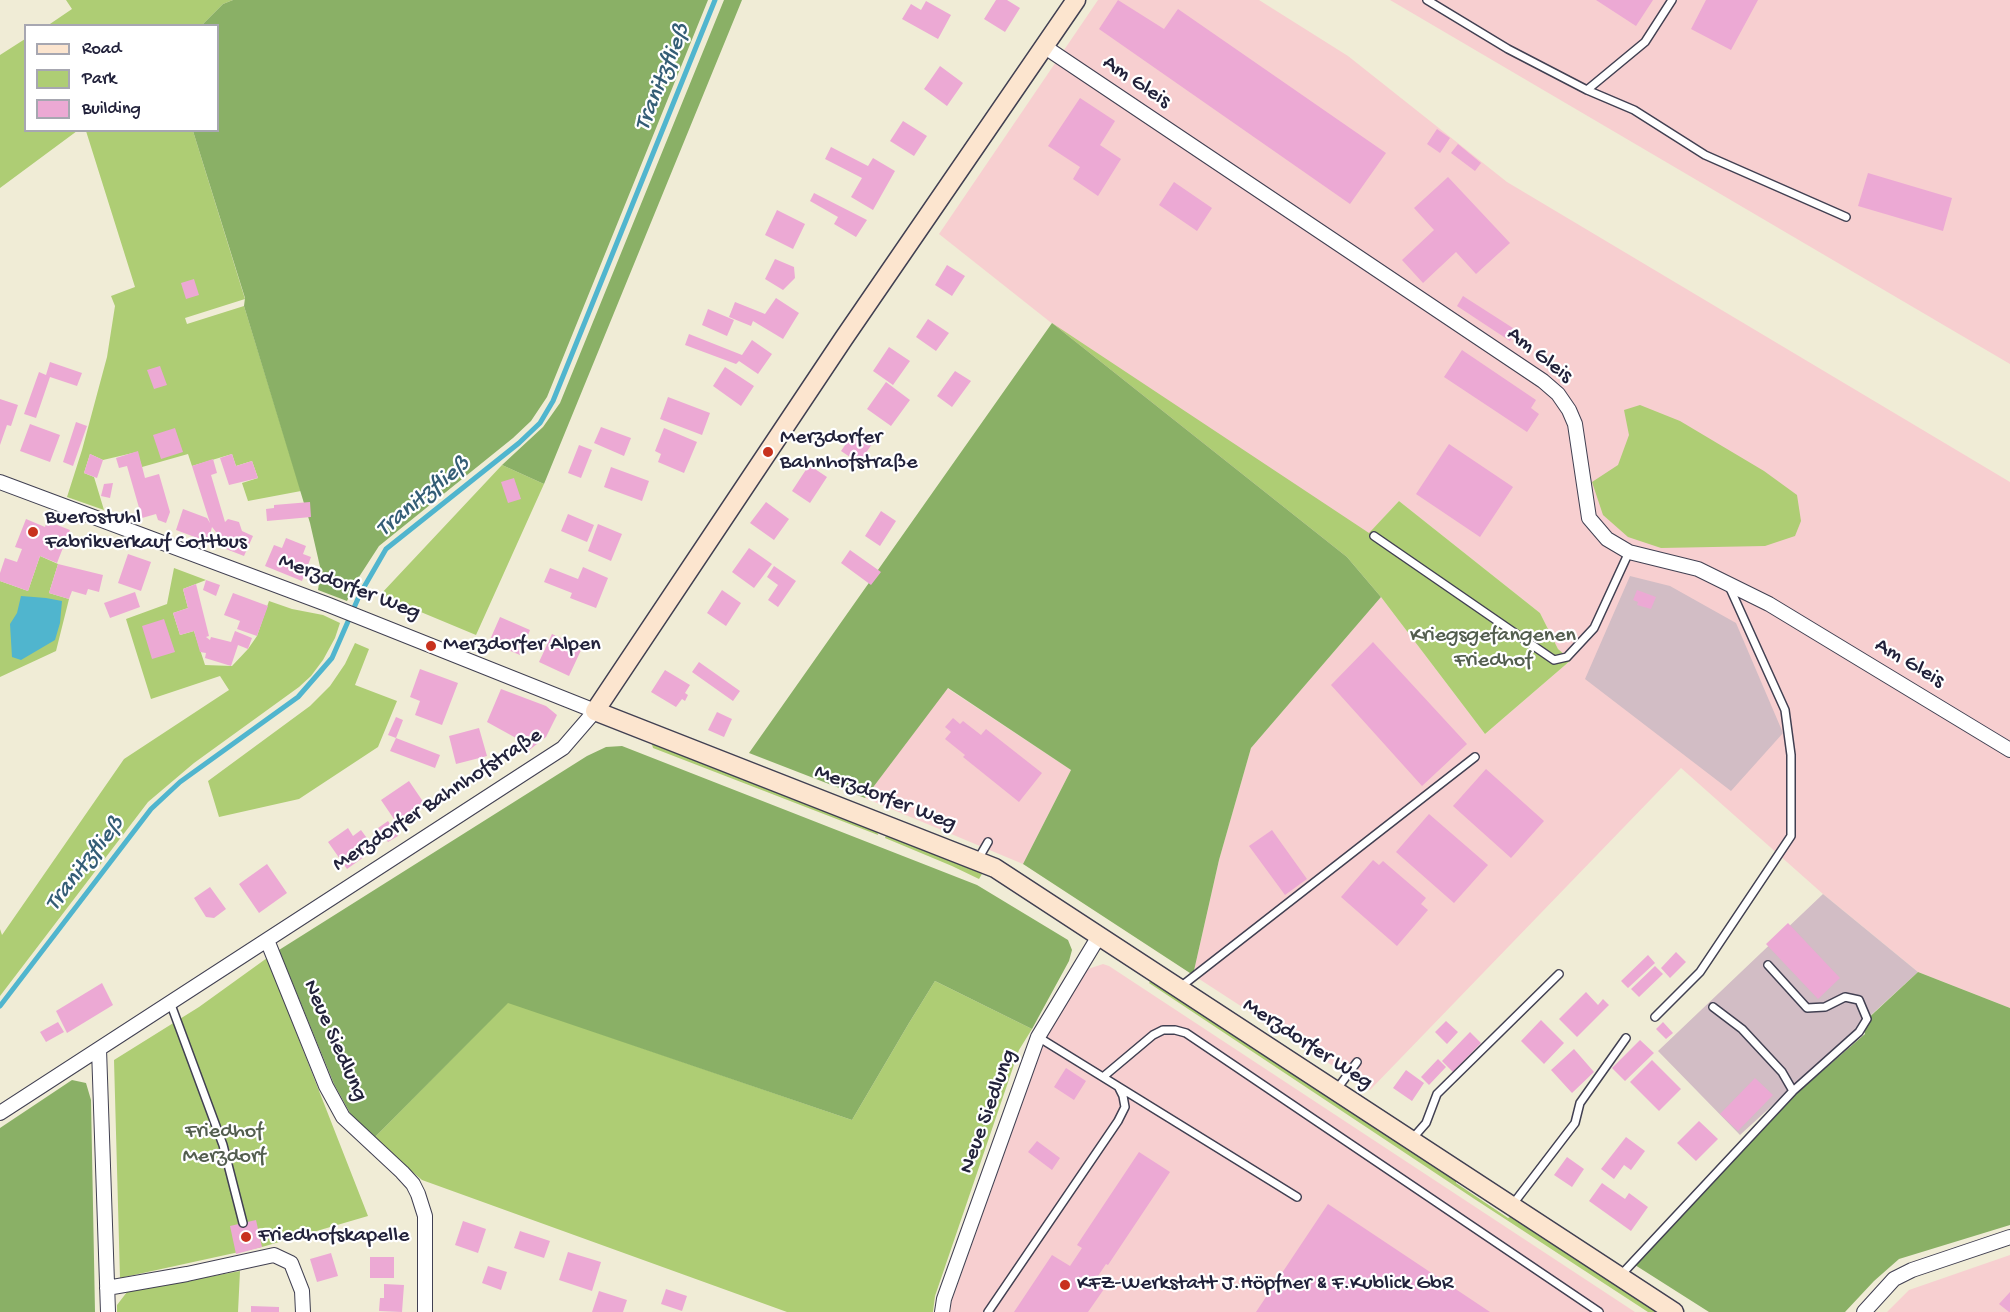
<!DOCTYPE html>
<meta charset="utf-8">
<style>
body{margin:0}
#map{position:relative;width:2010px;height:1312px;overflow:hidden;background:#f0ecd6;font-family:"Gochi Hand",sans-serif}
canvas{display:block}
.legend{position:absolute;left:24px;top:24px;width:195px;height:108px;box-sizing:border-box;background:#fff;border:2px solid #a7a7b1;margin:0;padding:8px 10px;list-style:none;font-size:18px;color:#22223b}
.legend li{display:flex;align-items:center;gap:12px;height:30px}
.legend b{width:30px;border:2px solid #a7a7b1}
</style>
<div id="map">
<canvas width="2010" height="1312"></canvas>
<ul class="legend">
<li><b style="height:8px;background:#fce5cf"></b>Road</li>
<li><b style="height:16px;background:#aecd74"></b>Park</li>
<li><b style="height:16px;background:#eca9d4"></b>Building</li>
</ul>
</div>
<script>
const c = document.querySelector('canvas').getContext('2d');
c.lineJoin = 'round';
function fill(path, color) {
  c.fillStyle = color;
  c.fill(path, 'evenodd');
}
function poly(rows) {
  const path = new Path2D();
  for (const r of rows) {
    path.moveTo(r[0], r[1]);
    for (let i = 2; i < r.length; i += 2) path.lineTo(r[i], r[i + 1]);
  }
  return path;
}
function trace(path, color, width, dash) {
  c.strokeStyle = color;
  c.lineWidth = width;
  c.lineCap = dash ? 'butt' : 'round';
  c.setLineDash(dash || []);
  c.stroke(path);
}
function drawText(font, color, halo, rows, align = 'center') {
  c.font = font + ' "Gochi Hand",sans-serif';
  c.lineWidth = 4.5;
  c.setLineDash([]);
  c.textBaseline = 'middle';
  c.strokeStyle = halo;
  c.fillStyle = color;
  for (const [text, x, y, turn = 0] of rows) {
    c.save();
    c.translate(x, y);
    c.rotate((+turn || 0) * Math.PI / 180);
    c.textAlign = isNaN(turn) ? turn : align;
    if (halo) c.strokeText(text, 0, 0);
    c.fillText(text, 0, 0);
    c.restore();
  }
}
const built = poly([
 [1098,0,1259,0,1348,56,1507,182,2010,482,2010,1008,1918,972,1823,894,1681,768,1370,1090,1193,975,1219,860,1251,748,1381,597,1485,734,1571,660,1558,649,1540,613,1399,501,1347,557,939,234],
 [1390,0,2010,0,2010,364],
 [947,688,1071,770,1023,864,865,798],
 [1103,964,1109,966,1635,1312,950,1312,951,1303,1044,1042,1058,1014,1088,969],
 [2010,1255,2010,1312,1887,1312,1909,1290]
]);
const industrial = poly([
 [1630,576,1670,586,1736,623,1783,733,1731,791,1585,679],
 [1823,894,1918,972,1740,1135,1658,1051]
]);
const green = poly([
 [66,0,233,0,223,4,202,25,47,26,72,9],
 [25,39,26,130,77,131,0,188,0,55],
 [86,131,193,131,245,299,185,318,187,324,244,306,301,491,248,501,242,483,258,478,252,461,236,466,232,454,192,466,188,454,142,467,137,452,103,460,90,454,84,473,94,477,104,510,67,497,82,450,107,357,115,306,111,296,135,287],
 [1052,323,1369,533,1399,501,1540,613,1558,649,1571,660,1485,734,1381,597,1347,557],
 [1640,405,1680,421,1764,471,1797,495,1801,521,1795,536,1765,546,1661,548,1628,537,1603,515,1592,482,1618,465,1629,435,1624,410],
 [502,465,544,484,476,635,380,595],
 [40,556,58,564,49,593,69,599,56,651,0,677,0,581,28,591],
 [174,568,206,580,183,589,188,608,173,613,180,635,194,631,205,665,232,666,248,649,257,636,269,601,292,609,323,615,340,623,335,638,323,660,311,676,299,687,194,763,148,802,0,996,0,929,2,935,124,759,229,690,220,676,151,699,126,619,167,604],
 [355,643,369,649,355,685,397,701,378,747,299,799,219,817,208,781,310,706,330,686,345,664],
 [651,741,877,830,878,835,653,748],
 [886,835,952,860,982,874,979,879,952,866,885,838],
 [267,958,368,1216,262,1247,120,1278,114,1060,199,1007],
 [1153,978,1456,1178,1456,1183,1508,1218,1514,1215,1662,1312,1648,1312,1476,1200,1149,983],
 [935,981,1032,1029,1019,1050,935,1296,933,1312,787,1312,422,1180,373,1139,508,1002,852,1120,909,1023],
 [240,1271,238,1312,117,1312,117,1305,127,1292]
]);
const forest = poly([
 [233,0,708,0,547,397,531,421,513,438,379,546,357,580,347,601,318,590,321,571,310,523,244,306,245,298,193,131,218,130,218,26,202,25,223,4],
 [724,0,742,0,544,484,502,465,543,427,560,403],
 [1052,323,1347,557,1381,597,1251,748,1219,860,1193,975,1023,864,1071,770,948,688,865,798,749,753],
 [622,746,977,885,1068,940,1072,950,1069,961,1032,1029,935,981,909,1023,852,1120,508,1003,373,1139,350,1113,334,1084,279,950,587,756,606,747],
 [1918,972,2010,1008,2010,1225,1899,1259,1874,1281,1845,1312,1709,1312,1635,1265,1797,1093,1865,1034,1862,1024],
 [72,1080,86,1083,91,1100,95,1312,0,1312,0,1128]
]);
const water = poly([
 [21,596,46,598,62,601,60,623,55,640,21,660,12,657,10,624,17,613]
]);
const stream = poly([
 [0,1006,151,809,180,782,298,697,332,658,360,594,386,549,519,443,540,423,553,401,715,0]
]);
const building = poly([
 [996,0,1007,0,1020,8,1005,32,984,19],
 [1118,0,1164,29,1178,9,1386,153,1350,204,1099,29],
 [1596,0,1653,0,1636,26],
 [1706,0,1758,0,1731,50,1691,29],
 [926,1,951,15,938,39,902,19,911,4,921,10],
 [940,66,963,83,947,106,924,89],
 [1080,98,1115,121,1100,145,1121,159,1098,196,1073,179,1080,167,1048,146],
 [903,121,927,136,914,156,890,141],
 [1437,129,1450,138,1440,153,1427,144],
 [1458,144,1481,163,1475,171,1451,153],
 [831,147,868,166,873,158,895,171,873,210,851,197,862,178,825,159],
 [1868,173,1952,198,1943,231,1858,206],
 [1448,177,1510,243,1476,274,1456,252,1423,283,1402,260,1434,230,1414,208],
 [1174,182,1212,208,1197,231,1159,205],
 [814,193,867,220,856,237,834,224,838,217,810,201],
 [777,210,805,224,793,249,765,235],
 [775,259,794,267,795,278,783,290,765,279],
 [947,265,965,276,952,296,935,285],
 [194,279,199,295,186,299,181,283],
 [1463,296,1516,330,1510,341,1457,306],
 [776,298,799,313,783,339,753,321,751,326,729,317,735,302,765,314],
 [708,309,734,320,727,336,702,325],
 [928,319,949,333,936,351,916,337],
 [689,334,742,355,752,340,772,354,758,374,739,361,736,364,685,345],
 [889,347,910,361,893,385,873,371],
 [1462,350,1536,400,1531,408,1539,414,1527,432,1444,377],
 [50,362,82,373,77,386,50,377,36,418,24,414,39,372,46,375],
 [160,366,167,385,154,389,147,370],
 [725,367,754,386,741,406,713,386],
 [955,371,971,381,952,407,937,396],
 [886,382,910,400,891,426,867,409],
 [668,397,710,413,702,435,660,419],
 [0,399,18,405,11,426,7,425,0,445],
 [76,422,87,426,73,466,63,462],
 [30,424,60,435,50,462,20,451],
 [601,427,631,438,624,456,594,443],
 [175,428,183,452,161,459,153,435],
 [664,428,697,442,684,473,658,462,661,454,655,451],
 [854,432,872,444,859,463,841,451],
 [1449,444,1513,487,1480,537,1416,494],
 [579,445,592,450,581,478,568,473],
 [138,451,145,478,159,474,170,512,166,523,158,520,156,514,142,518,127,466,119,468,116,458],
 [90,454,103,460,97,478,84,473],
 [232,454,236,466,252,461,258,478,229,485,220,458],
 [213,459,217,473,211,475,225,522,228,519,239,522,242,531,253,536,244,556,213,544,216,532,212,527,208,542,176,530,183,509,207,518,210,523,192,466],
 [809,465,827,477,810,503,792,491],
 [611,467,649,481,642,501,604,487],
 [514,478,521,499,508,503,501,482],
 [113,483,110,498,101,496,104,484],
 [310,502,311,517,267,521,266,509,274,508,274,505],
 [766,502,789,519,774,540,750,523],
 [881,511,896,521,880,546,865,536],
 [568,514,594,525,587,542,561,531],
 [26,519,45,527,47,521,70,530,57,563,40,556,28,591,0,581,0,573,5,558,17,562,22,549,15,547],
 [598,524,622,534,611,561,588,551],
 [286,538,306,546,303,554,311,557,302,581,265,566,274,545,282,548],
 [749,548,772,564,754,588,732,572],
 [850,550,881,572,871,585,841,563],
 [128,554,151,562,141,591,118,583],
 [58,564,103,575,99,592,88,589,86,595,72,591,69,599,49,593],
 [774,566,796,581,778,607,768,600,778,585,767,577],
 [583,567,608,578,596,608,570,598,572,593,544,582,550,568,578,579],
 [206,580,220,585,216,596,203,590],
 [196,584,209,636,206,637,210,640,211,637,231,642,235,631,252,638,248,649,238,645,231,666,205,658,206,653,200,652,194,631,180,635,173,613,188,608,183,589],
 [722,590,741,603,726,626,707,613],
 [1637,590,1656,597,1651,609,1637,605,1638,602,1633,600],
 [135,592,140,607,110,618,104,603],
 [233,593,268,606,257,636,237,629,240,621,224,615],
 [500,617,530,630,520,655,489,642],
 [164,619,175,652,152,659,142,626],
 [552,634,582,648,569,676,539,662],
 [1373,642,1467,744,1422,786,1331,685],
 [699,662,740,691,733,701,692,672],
 [420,669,458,683,442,725,415,715,420,701,410,697],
 [665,670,690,685,685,693,688,695,685,701,682,699,676,707,651,692],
 [501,689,546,706,557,715,546,737,528,751,516,738,487,722],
 [717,712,732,719,724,737,708,730],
 [396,717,403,720,396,738,388,735],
 [953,718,960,724,963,721,981,735,986,729,1042,773,1019,802,963,757,965,755,945,739,951,732,945,727],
 [479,728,487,756,456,764,449,736],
 [396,738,440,755,435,768,390,751],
 [1486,769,1544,821,1511,858,1453,806],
 [409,781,426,806,398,825,381,800],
 [1429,814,1488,865,1454,903,1396,852],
 [388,821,398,836,388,842,378,828],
 [348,828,353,836,361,830,375,849,347,869,328,842],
 [1272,830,1307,879,1285,895,1249,846],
 [1373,860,1379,865,1383,861,1426,898,1421,904,1428,910,1397,946,1341,897],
 [267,864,287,893,259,913,239,884],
 [210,887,226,909,214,918,206,917,194,898],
 [1788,923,1840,978,1818,999,1766,944],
 [1676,952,1686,962,1670,978,1661,968],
 [1648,955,1655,963,1628,988,1621,981],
 [1655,966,1663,974,1639,997,1631,989],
 [102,983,113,1005,67,1033,56,1011],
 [1586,992,1598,1005,1603,999,1609,1005,1577,1037,1559,1019],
 [1541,1020,1564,1043,1544,1064,1521,1041],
 [1446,1021,1458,1032,1447,1044,1435,1032],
 [58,1022,64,1032,46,1042,40,1032],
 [1663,1022,1673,1033,1666,1039,1656,1029],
 [1470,1032,1481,1043,1453,1072,1442,1061],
 [1640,1040,1654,1053,1625,1081,1612,1068],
 [1574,1049,1594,1072,1572,1093,1551,1070],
 [1438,1059,1446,1067,1429,1085,1421,1077],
 [1652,1060,1681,1089,1659,1111,1630,1082],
 [1066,1068,1086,1081,1074,1100,1054,1087],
 [1406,1070,1424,1083,1412,1101,1393,1088],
 [1755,1078,1773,1095,1738,1131,1720,1114],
 [1699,1121,1718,1139,1696,1161,1677,1143],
 [1626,1137,1645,1151,1631,1170,1624,1165,1614,1179,1601,1169],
 [1037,1141,1060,1158,1052,1170,1028,1152],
 [1139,1152,1170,1172,1108,1265,1106,1264,1094,1282,1104,1289,1088,1312,1014,1312,1052,1255,1070,1266,1082,1248,1077,1245],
 [1567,1157,1584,1169,1572,1187,1554,1175],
 [1602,1183,1625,1199,1629,1193,1648,1207,1631,1231,1589,1201],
 [1328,1204,1490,1312,1256,1312],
 [256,1220,262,1247,236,1254,230,1226],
 [463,1221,486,1229,478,1253,455,1245],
 [520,1231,550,1241,544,1258,514,1248],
 [568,1252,601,1262,592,1291,559,1280],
 [331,1253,338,1276,317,1282,310,1259],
 [370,1257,394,1257,394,1278,370,1278],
 [488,1266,507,1272,501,1290,482,1283],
 [384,1284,404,1285,402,1312,379,1311,380,1298,384,1298],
 [666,1289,687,1296,682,1311,661,1304],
 [599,1291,627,1300,623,1312,592,1312],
 [2010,1292,2010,1312,2009,1312,1999,1304],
 [251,1306,279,1307,279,1312,251,1312]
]);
const lane = poly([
 [1427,0,1508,49,1587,90,1645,42,1672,0],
 [1587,90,1634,110,1705,155,1846,217],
 [1374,536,1554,660,1567,657,1594,628,1629,552],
 [977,861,988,842],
 [1179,988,1475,757],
 [170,1002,223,1145,243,1223],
 [1713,1007,1742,1029,1782,1072,1793,1091],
 [1655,1017,1700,972,1791,836,1791,755,1785,710,1729,586],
 [1038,1037,1297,1197],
 [1103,1077,1153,1035,1163,1030,1175,1030,1186,1033,1599,1312],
 [1337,1089,1357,1062],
 [1412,1139,1426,1123,1437,1094,1559,974],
 [1513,1204,1575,1123,1580,1103,1626,1038],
 [1620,1276,1793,1091,1859,1032,1867,1019,1859,1000,1845,997,1825,1007,1807,1008,1768,965],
 [988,1312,1118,1121,1125,1107,1123,1096,1119,1088]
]);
const street = poly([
 [1045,47,1543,381,1558,394,1569,410,1575,424,1589,518,1607,539,1629,552,1698,569,1769,604,2010,750],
 [0,482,329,605,595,711,563,748,0,1113],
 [267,940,326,1086,343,1117,402,1172,413,1184,418,1194,425,1216,425,1312],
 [99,1049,108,1312],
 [107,1288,187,1274,274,1255,291,1263,302,1291,303,1312],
 [942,1312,944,1299,1038,1037,1099,936],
 [1864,1312,1894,1279,1912,1270,2010,1237]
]);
const secondary = poly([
 [1076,0,844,338,595,711,995,868,1674,1312]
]);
const markers = [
 [768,452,6,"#c8321e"],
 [33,532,6,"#c8321e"],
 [431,646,6,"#c8321e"],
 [246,1237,6,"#c8321e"],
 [1065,1285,6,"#c8321e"]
];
const streetNames = [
 ["Am Gleis",1136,83,34],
 ["Am Gleis",1539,356,38],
 ["Merzdorfer Weg",349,588,21],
 ["Am Gleis",1909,664,31],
 ["Merzdorfer Weg",885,799,21],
 ["Merzdorfer Bahnhofstraße",438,801,-33],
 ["Neue Siedlung",334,1041,66],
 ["Merzdorfer Weg",1307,1045,33],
 ["Neue Siedlung",989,1112,-70]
];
const poiNames = [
 ["Merzdorfer",780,439],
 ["Bahnhofstraße",780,464],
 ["Buerostuhl",45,519],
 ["Fabrikverkauf Cottbus",45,544],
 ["Merzdorfer Alpen",443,646],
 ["Friedhofskapelle",258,1237],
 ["KFZ-Werkstatt J.Höpfner & F.Kublick GbR",1077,1285]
];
const parkNames = [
 ["Kriegsgefangenen",1493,637],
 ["Friedhof",1493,662],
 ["Friedhof",224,1133],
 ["Merzdorf",224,1158]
];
const waterNames = [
 ["Tranitzfließ",664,78,-68],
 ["Tranitzfließ",424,498,-39],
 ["Tranitzfließ",86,865,-52]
];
fill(built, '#f7cfd0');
fill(industrial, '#d2bdc5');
fill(green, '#aecd74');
fill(forest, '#8ab066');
fill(water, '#50b5ce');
trace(stream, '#50b5ce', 5);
fill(building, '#eca9d4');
trace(lane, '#414052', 10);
trace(street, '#414052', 16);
trace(secondary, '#414052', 21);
trace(lane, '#fff', 7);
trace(street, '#fff', 14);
trace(secondary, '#fce5cf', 18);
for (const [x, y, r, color] of markers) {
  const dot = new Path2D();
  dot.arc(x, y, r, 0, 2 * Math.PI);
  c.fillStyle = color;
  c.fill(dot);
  trace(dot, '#fff', 2);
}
drawText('22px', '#22223b', '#fff', streetNames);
drawText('22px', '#22223b', '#fff', poiNames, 'left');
drawText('22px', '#535e4f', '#fff', parkNames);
drawText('italic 24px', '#345d76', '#fff', waterNames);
</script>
